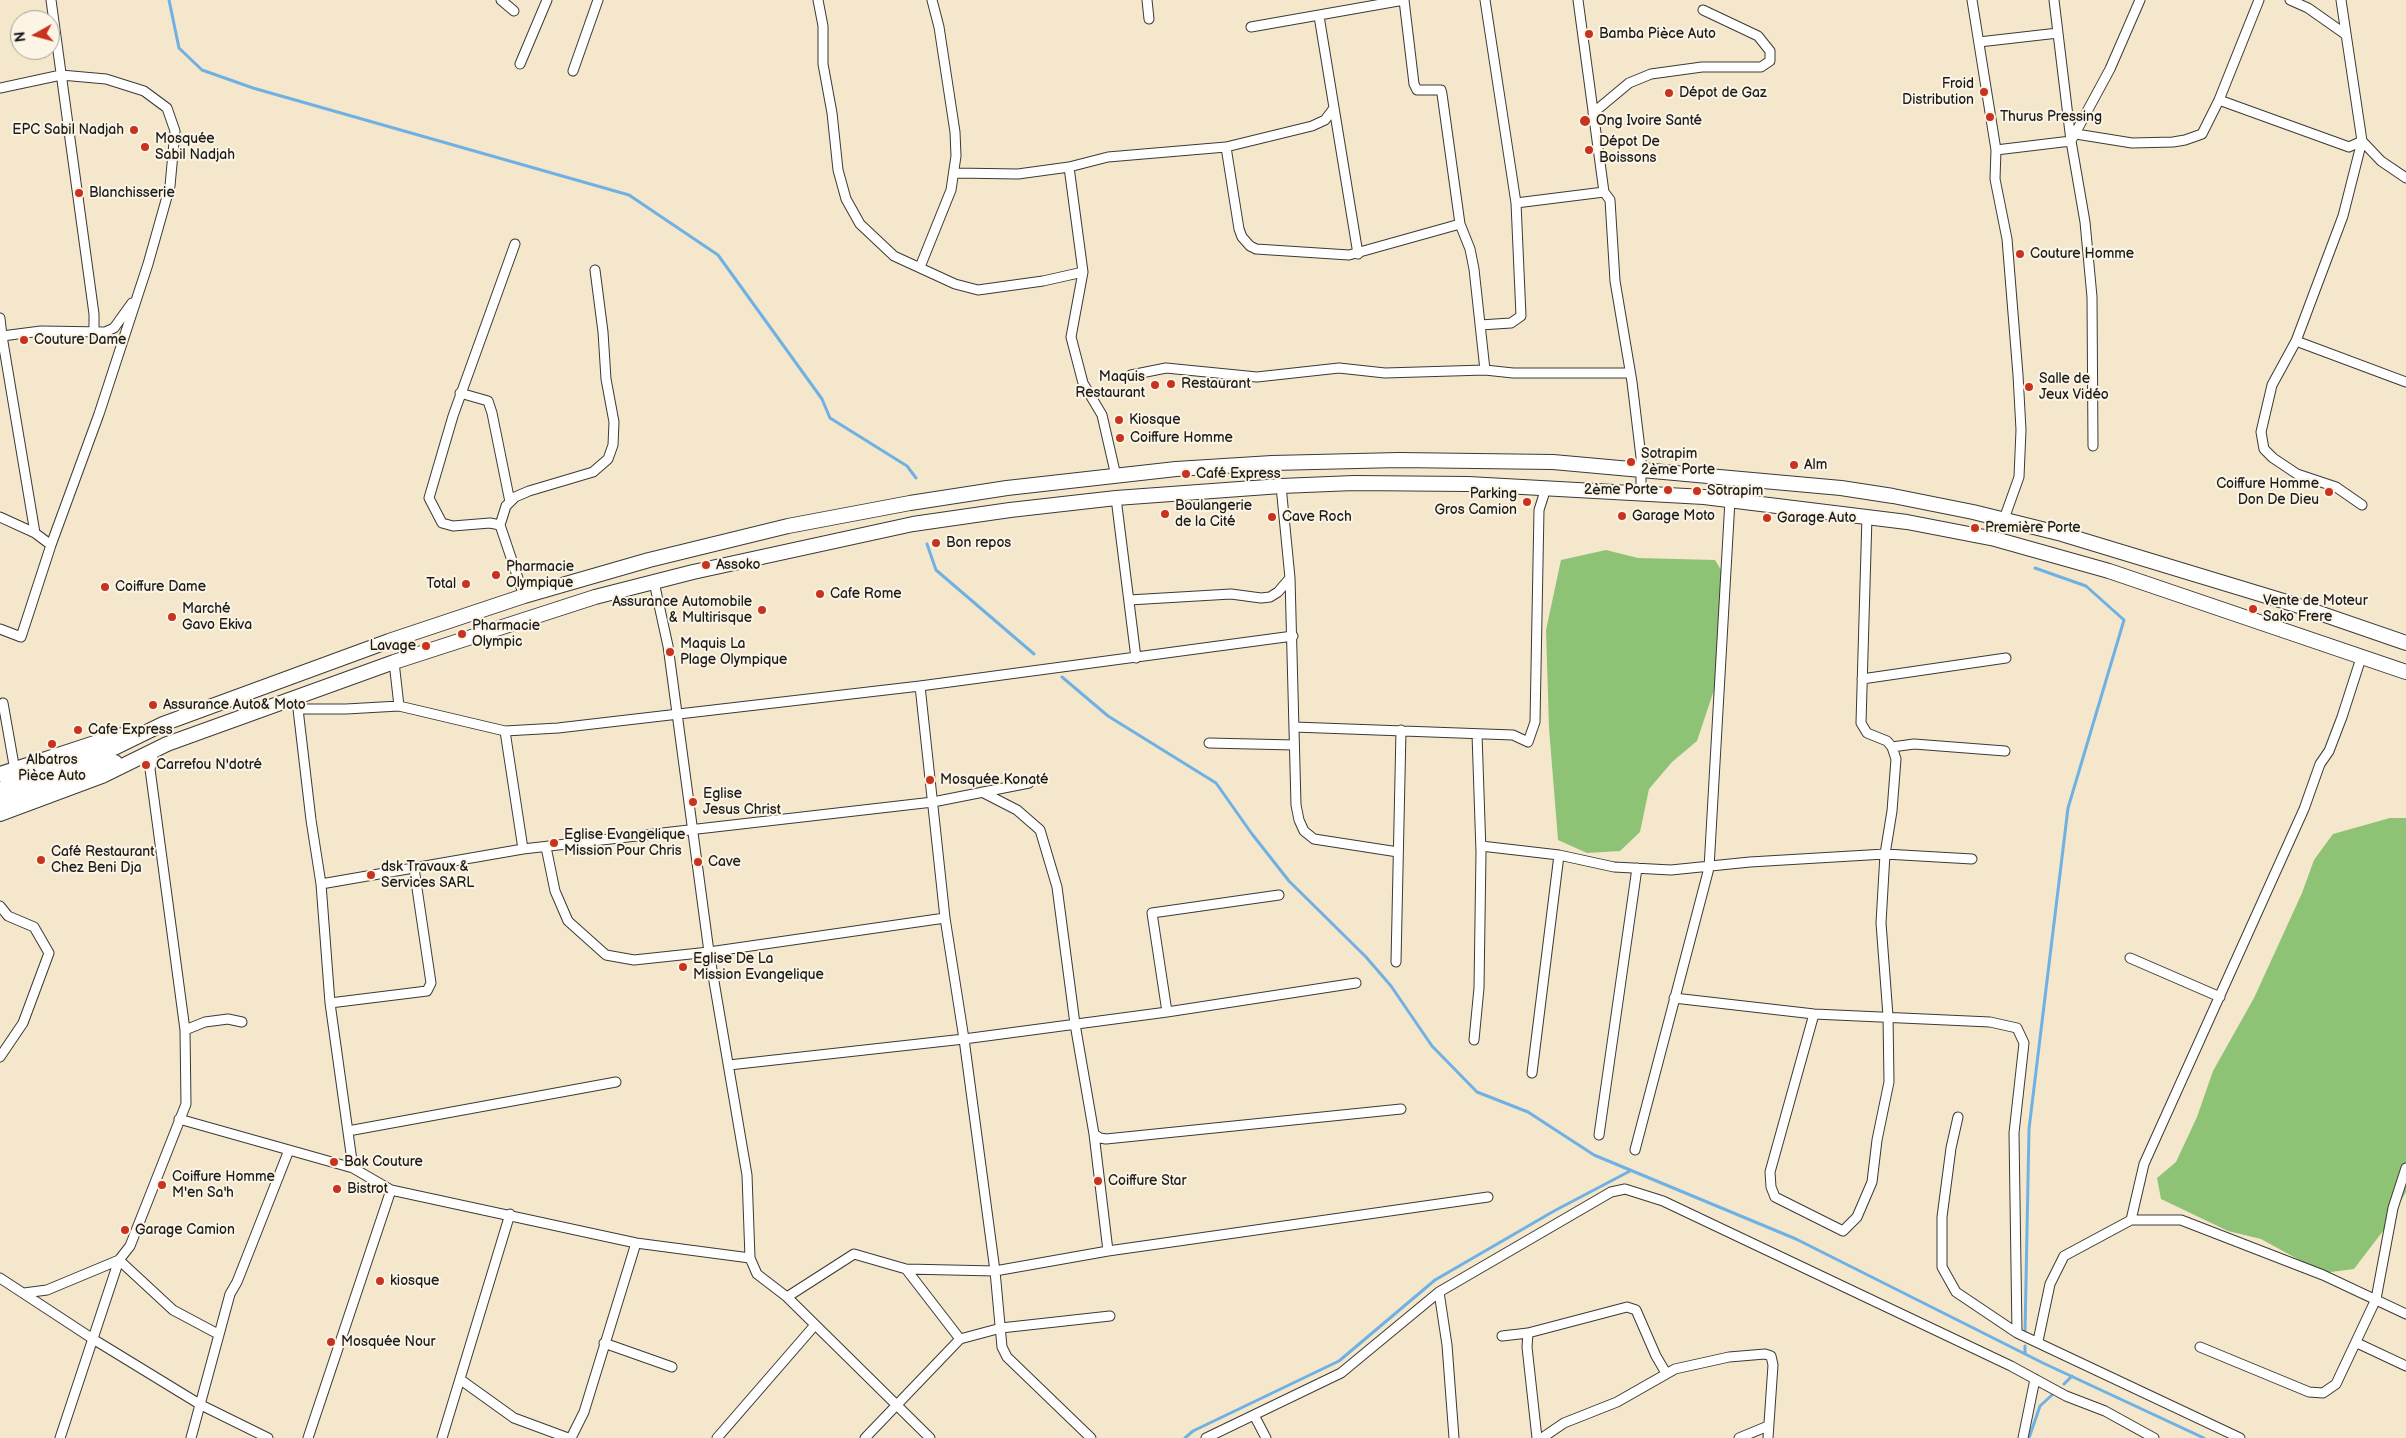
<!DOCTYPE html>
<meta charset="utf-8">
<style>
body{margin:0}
#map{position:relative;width:2406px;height:1438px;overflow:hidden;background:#f4e7cc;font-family:"Balsamiq Sans",sans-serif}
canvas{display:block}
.north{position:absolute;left:10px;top:10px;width:50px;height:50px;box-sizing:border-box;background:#fcf5e5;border:1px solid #a29e95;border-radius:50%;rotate:263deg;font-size:14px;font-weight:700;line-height:20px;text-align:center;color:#1c1c1c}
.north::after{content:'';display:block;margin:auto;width:18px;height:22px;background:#c8321e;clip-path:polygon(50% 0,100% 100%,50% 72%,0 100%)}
</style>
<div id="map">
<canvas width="2406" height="1438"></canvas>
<div class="north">N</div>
</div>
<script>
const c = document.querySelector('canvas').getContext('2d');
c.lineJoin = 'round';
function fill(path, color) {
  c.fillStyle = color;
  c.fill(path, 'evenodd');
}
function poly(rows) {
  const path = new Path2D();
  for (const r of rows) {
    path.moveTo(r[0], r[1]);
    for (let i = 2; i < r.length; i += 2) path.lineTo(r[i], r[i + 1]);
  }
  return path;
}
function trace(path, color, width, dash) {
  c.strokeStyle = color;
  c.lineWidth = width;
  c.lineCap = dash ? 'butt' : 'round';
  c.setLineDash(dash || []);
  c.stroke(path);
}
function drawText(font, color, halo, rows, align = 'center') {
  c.font = font + ' "Balsamiq Sans",sans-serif';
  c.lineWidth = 4;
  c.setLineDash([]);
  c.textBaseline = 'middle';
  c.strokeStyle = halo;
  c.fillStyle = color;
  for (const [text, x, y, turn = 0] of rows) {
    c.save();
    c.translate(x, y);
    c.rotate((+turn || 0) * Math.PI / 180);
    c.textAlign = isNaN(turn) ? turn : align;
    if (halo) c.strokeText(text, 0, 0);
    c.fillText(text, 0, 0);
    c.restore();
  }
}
const green = poly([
 [1606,550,1638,558,1715,560,1726,578,1728,624,1716,684,1697,741,1672,762,1649,789,1640,832,1620,851,1587,853,1558,840,1549,728,1546,630,1561,560],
 [2390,818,2406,818,2406,1192,2386,1227,2354,1269,2323,1273,2261,1239,2228,1231,2161,1199,2157,1178,2176,1162,2197,1117,2213,1071,2254,998,2302,893,2314,860,2333,834]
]);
const stream = poly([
 [169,0,179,48,202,70,253,88,629,195,718,255,822,399,830,418,907,466,916,478],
 [927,544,936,570,1034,654],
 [1062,677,1108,716,1216,783,1252,834,1289,881,1366,957,1391,986,1432,1046,1477,1092,1528,1112,1594,1155,1796,1239,2043,1363,2204,1438],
 [2025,1333,2029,1129,2068,808,2124,620,2086,586,2035,568],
 [2025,1346,2025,1354],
 [2064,1384,2072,1376],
 [1185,1438,1193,1431,1339,1361,1435,1280,1554,1211,1630,1171],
 [2029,1438,2040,1406,2052,1395]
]);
const minor = poly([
 [51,0,94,314,94,332],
 [501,0,514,11],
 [818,0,823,26,823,64,832,113,838,170,846,199,860,224,894,256,955,284,978,290,1043,281,1083,272,1069,167,1018,174,955,173],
 [1147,0,1149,19],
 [1404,0,1414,84,1417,90,1441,90,1442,94,1460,224,1470,249,1474,269,1485,370],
 [1578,0,1604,192,1610,200,1615,281,1632,382,1641,457,1641,493],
 [1972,0,1996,150,1995,179,2007,239,2018,375,2021,430,2019,477,2004,519],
 [2054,0,2071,141,2085,222,2092,297,2093,446],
 [2290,0,2308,8,2345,34],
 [2341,0,2362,141,2343,216,2296,341,2272,385,2261,432,2264,449,2273,458,2297,474,2336,487,2362,505],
 [1319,16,1358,254],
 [1251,27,1404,0],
 [1979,42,2058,33],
 [520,64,547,0],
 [573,71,598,0],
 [0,88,61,75,106,79,144,91,167,108,175,131,170,186,148,264,99,414,51,545,21,637,0,629],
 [2219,100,2349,147,2362,141],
 [1334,108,1325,120,1312,126,1226,147,1239,229,1242,237,1250,246,1256,249,1349,255,1460,224],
 [1593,113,1629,83,1651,74,1702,67,1761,67,1770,61,1770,51,1758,36,1703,10],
 [2076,134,2132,143,2173,142,2185,140,2202,134,2219,100,2259,0],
 [2362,141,2381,161,2406,178],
 [1996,150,2071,141,2110,69,2140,0],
 [1069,167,1108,157,1226,147],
 [1516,203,1604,192],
 [515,244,453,416,429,498,442,523,453,526,490,523,500,525,524,596],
 [920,267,951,190,956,156,955,132,939,27,932,0],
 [1083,272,1071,337,1083,383,1102,415,1116,476],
 [0,318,2,336,41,331,105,332,114,328,132,303],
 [1480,325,1511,323,1521,316,1516,203,1485,0],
 [0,336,2,336,35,533],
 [2296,341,2406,382],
 [1131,375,1166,368,1257,377,1339,368,1385,373,1485,370,1513,373,1630,373],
 [460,393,488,401,492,413,510,502],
 [1281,486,1290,578,1296,805,1299,820,1304,831,1314,839,1398,852],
 [1116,498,1136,658],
 [0,517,35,533,51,545],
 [500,525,506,506,515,497,529,491,593,472,608,459,613,445,614,422,606,379,603,332,595,270],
 [654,582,668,646,709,952,747,1175,750,1258,757,1274,787,1297,930,1438],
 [1129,600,1231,594,1261,598,1270,597,1278,592,1290,578],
 [394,662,399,706],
 [1862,679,2006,658],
 [920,686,945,918,964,1039,995,1271,1002,1347,1007,1357,1091,1438],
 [293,698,298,709,346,709,399,706,505,731,558,728,920,686,1293,636],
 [3,703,14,765,18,767],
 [298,709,311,820,321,884,330,1003,353,1168],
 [1294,727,1513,735,1528,742,1535,722,1539,510,1546,488],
 [505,731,523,849],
 [1209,743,1294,745],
 [1892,747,1914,744,2005,751],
 [982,792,1017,810,1040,830,1057,887,1075,1024,1094,1134,1108,1251],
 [1481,846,1559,855,1614,867,1671,870,1750,862,1885,854,1972,859],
 [546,847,555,891,568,921,606,955,634,960,709,952,945,918],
 [321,884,523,849,933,802,1029,783],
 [0,906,8,916,34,927,49,953,23,1023,0,1057],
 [2130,958,2220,997],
 [1396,962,1401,730],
 [1674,998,1814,1014,1990,1022,2017,1028,2024,1043,2014,1133,2017,1333,2240,1438],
 [330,1003,427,991,431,983,414,868],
 [1167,1012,1152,913,1279,895],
 [1814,1014,1770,1172,1771,1187,1775,1197,1843,1231,1857,1217,1872,1182,1877,1140,1889,1082,1888,1016,1881,923,1885,854,1892,811,1896,759,1892,747,1887,741,1867,733,1861,723,1867,516],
 [185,1030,205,1022,228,1019,242,1022],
 [1474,1040,1479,988,1481,852,1477,734],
 [729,1065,964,1039,1167,1012,1356,983],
 [1532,1073,1559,855],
 [1958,1117,1951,1148,1942,1217,1942,1267,1956,1292,2017,1333],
 [179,1119,353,1168,391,1190,636,1243,750,1258],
 [348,1131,616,1082],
 [1094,1134,1100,1138,1106,1139,1401,1109],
 [1599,1135,1637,868],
 [1635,1150,1709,868,1730,500],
 [2131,1220,2181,1220,2323,1275,2406,1314],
 [906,1269,960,1339],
 [0,1278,93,1339,201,1405,268,1438],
 [1439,1292,1447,1345,1454,1438],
 [24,1293,47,1290,119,1260,130,1246,186,1104,185,1030,150,769,154,750],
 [787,1297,854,1254,906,1269,995,1271,1108,1251,1488,1197],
 [1528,1333,1527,1347,1537,1438],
 [1502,1336,1528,1333,1627,1307,1636,1310,1656,1356,1666,1373],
 [2038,1341,2050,1284,2064,1256,2131,1220,2144,1164,2304,809,2320,764,2329,751,2342,717,2362,655],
 [604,1343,672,1367],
 [2357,1343,2406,1366],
 [2200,1347,2309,1392,2323,1393,2336,1384,2376,1299,2393,1208,2406,1168],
 [461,1380,514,1418,568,1438],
 [1254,1415,1266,1438],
 [60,1438,119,1260,173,1310,218,1334],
 [191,1438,230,1294,237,1282,289,1150],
 [308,1438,391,1190],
 [442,1438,510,1214],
 [571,1438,584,1412,636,1243],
 [717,1438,815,1325],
 [865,1438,960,1339,1001,1328,1110,1316],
 [1206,1438,1341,1373,1439,1292,1611,1192,1625,1189,1663,1201,2011,1366,2066,1396,2105,1411,2154,1438],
 [1542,1438,1564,1423,1617,1402,1675,1369,1729,1357,1765,1354,1771,1356,1773,1365,1768,1438],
 [1739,1438,1768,1426],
 [2023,1438,2035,1379]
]);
const primary = poly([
 [0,774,113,737,132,733],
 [0,789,114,748,163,724,389,641,524,596,649,560,788,526,910,503,1007,488,1176,469,1272,463,1399,460,1553,462,1841,488,1893,496,1973,512,2062,534,2293,604,2406,643],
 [0,803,115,762],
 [0,814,102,776,167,744,394,662,595,597,693,572,913,524,1010,510,1116,498,1281,486,1354,483,1468,484,1704,497,1907,522,1995,539,2109,571,2406,672]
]);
const markers = [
 [1589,34,5,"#c8321e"],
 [1984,92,5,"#c8321e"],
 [1669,93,5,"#c8321e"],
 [1990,117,5,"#c8321e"],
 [1585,121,6,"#c8321e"],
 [134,130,5,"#c8321e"],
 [145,147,5,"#c8321e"],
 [1589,150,5,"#c8321e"],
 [79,193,5,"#c8321e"],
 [2020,254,5,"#c8321e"],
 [24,340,5,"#c8321e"],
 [1171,384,5,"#c8321e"],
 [1155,385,5,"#c8321e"],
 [2029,387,5,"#c8321e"],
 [1119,420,5,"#c8321e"],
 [1120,438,5,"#c8321e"],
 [1631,462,5,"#c8321e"],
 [1794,465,5,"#c8321e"],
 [1186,474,5,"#c8321e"],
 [1668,490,5,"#c8321e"],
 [1697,491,5,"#c8321e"],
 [2329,492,5,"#c8321e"],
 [1527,502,5,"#c8321e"],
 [1165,514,5,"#c8321e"],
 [1622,516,5,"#c8321e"],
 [1272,517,5,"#c8321e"],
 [1767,518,5,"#c8321e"],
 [1975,528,5,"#c8321e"],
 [936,543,5,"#c8321e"],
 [706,565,5,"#c8321e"],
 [496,575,5,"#c8321e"],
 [466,584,5,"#c8321e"],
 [105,587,5,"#c8321e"],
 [820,594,5,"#c8321e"],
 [2253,609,5,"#c8321e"],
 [762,610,5,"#c8321e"],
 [172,617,5,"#c8321e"],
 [462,634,5,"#c8321e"],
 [426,646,5,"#c8321e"],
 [670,652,5,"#c8321e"],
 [153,705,5,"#c8321e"],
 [78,730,5,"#c8321e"],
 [52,744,5,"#c8321e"],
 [146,765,5,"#c8321e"],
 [930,780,5,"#c8321e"],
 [693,802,5,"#c8321e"],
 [554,843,5,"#c8321e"],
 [41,860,5,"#c8321e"],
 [698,862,5,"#c8321e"],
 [371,875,5,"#c8321e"],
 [683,967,5,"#c8321e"],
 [334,1162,5,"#c8321e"],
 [1098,1181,5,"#c8321e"],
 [162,1185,5,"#c8321e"],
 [337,1189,5,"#c8321e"],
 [125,1230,5,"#c8321e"],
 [380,1281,5,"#c8321e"],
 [331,1342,5,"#c8321e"]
];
const poiNames = [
 ["Bamba Pièce Auto",1599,34],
 ["Froid",1974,84,"right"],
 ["Distribution",1974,100,"right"],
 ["Dépot de Gaz",1679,93],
 ["Thurus Pressing",2000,117],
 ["Ong Ivoire Santé",1596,121],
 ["EPC Sabil Nadjah",124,130,"right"],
 ["Mosquée",155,139],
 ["Sabil Nadjah",155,155],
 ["Dépot De",1599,142],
 ["Boissons",1599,158],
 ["Blanchisserie",89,193],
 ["Couture Homme",2030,254],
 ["Couture Dame",34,340],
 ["Maquis",1145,377,"right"],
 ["Restaurant",1145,393,"right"],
 ["Salle de",2039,379],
 ["Jeux Vidéo",2039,395],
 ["Restaurant",1181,384],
 ["Kiosque",1129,420],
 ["Coiffure Homme",1130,438],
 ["Sotrapim",1641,454],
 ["2ème Porte",1641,470],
 ["Alm",1804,465],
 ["Café Express",1196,474],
 ["Coiffure Homme",2319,484,"right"],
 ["Don De Dieu",2319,500,"right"],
 ["2ème Porte",1658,490,"right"],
 ["Sotrapim",1707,491],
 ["Parking",1517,494,"right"],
 ["Gros Camion",1517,510,"right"],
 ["Boulangerie",1175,506],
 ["de la Cité",1175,522],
 ["Garage Moto",1632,516],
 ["Cave Roch",1282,517],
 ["Garage Auto",1777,518],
 ["Première Porte",1985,528],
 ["Bon repos",946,543],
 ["Assoko",716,565],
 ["Pharmacie",506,567],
 ["Olympique",506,583],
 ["Total",456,584,"right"],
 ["Coiffure Dame",115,587],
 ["Cafe Rome",830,594],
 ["Vente de Moteur",2263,601],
 ["Sako Frere",2263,617],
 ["Assurance Automobile",752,602,"right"],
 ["& Multirisque",752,618,"right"],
 ["Marché",182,609],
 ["Gavo Ekiva",182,625],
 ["Pharmacie",472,626],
 ["Olympic",472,642],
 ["Maquis La",680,644],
 ["Plage Olympique",680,660],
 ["Lavage",416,646,"right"],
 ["Assurance Auto& Moto",163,705],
 ["Cafe Express",88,730],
 ["Albatros",52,760,"center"],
 ["Pièce Auto",52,776,"center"],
 ["Carrefou N'dotré",156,765],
 ["Mosquée Konaté",940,780],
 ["Eglise",703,794],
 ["Jesus Christ",703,810],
 ["Eglise Evangelique",564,835],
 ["Mission Pour Chris",564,851],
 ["Café Restaurant",51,852],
 ["Chez Beni Dja",51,868],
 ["Cave",708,862],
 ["dsk Travaux &",381,867],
 ["Services SARL",381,883],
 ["Eglise De La",693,959],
 ["Mission Evangelique",693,975],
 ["Bak Couture",344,1162],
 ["Coiffure Homme",172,1177],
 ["M'en Sa'h",172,1193],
 ["Coiffure Star",1108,1181],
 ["Bistrot",347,1189],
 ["Garage Camion",135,1230],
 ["kiosque",390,1281],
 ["Mosquée Nour",341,1342]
];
fill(green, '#8ec375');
trace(stream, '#70b1e4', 3);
trace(minor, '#3c3a36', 11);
trace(primary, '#3c3a36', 16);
trace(minor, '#fff', 9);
trace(primary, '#fff', 14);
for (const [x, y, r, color] of markers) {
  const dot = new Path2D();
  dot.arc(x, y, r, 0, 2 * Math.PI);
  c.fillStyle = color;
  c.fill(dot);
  trace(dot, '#fcf5e5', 2);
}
drawText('14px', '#1c1c1c', '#fcf5e5', poiNames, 'left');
</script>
